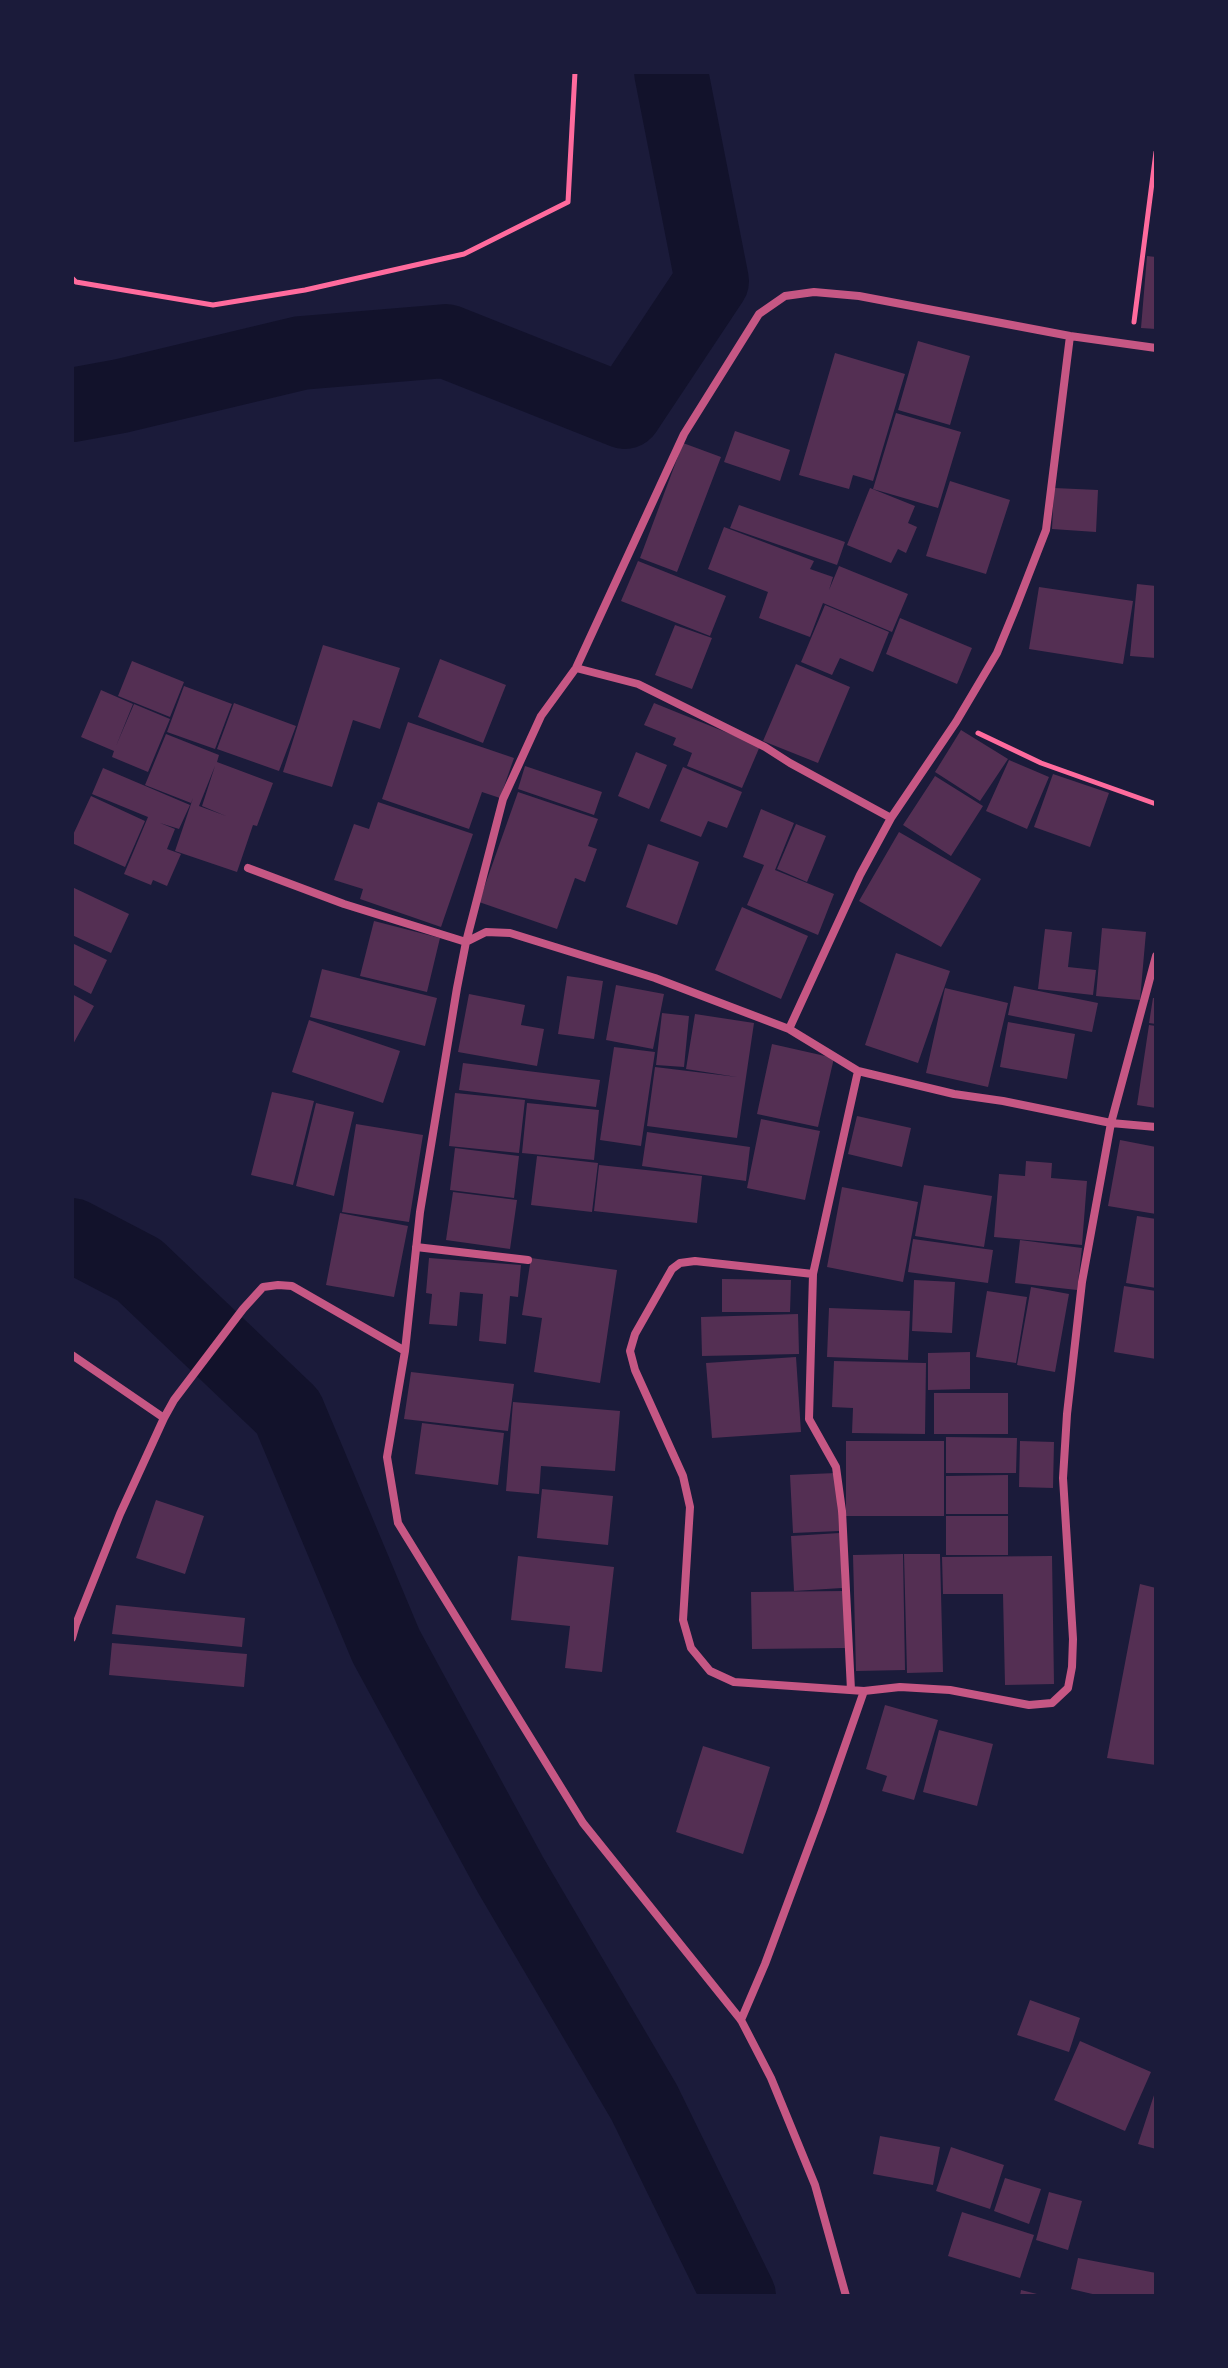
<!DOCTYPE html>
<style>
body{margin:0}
#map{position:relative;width:1228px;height:2368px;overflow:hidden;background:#1b1b3a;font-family:Overpass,sans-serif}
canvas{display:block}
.frame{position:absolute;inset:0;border:74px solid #1b1b3a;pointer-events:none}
</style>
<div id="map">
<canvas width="1228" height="2368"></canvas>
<div class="frame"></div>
</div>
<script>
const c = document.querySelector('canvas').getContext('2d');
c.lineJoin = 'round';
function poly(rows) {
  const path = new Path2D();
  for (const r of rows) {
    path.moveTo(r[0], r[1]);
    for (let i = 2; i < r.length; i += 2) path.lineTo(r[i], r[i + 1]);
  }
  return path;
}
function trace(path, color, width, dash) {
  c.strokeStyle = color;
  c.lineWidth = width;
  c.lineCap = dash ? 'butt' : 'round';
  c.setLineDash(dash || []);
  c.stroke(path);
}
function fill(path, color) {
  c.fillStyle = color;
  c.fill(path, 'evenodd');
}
const river = poly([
 [72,405,121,396,301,353,446,341,625,412,712,281,671,72],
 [72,1235,139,1270,288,1412,386,1646,510,1874,644,2102,739,2296]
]);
const building = poly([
 [1147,256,1156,257,1156,329,1141,328],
 [918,341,970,356,950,425,898,410],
 [835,353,905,374,873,481,853,475,849,489,799,475],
 [896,413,961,432,938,508,873,489],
 [735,431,790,450,780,481,724,462],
 [683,443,721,457,677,572,640,558],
 [950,481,1010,500,986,574,926,556],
 [870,488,915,506,908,523,917,527,906,553,898,549,891,563,847,545],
 [1054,488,1098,490,1096,532,1052,529],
 [739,505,845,542,837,565,730,528],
 [724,527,814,561,810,569,833,577,829,590,839,566,908,594,892,632,823,603,810,637,759,618,768,592,708,569],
 [638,561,726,596,710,636,621,601],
 [1137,584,1156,586,1156,658,1130,656],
 [1039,587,1133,601,1123,664,1029,649],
 [825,605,889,632,873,672,840,658,832,675,801,662],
 [900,618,972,648,957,684,886,654],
 [675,625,712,638,692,689,655,675],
 [323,645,400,668,380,729,353,720,332,787,283,772],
 [440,659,506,685,483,743,418,717],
 [132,661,184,682,170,717,118,696],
 [796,664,850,687,818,763,763,741],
 [184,686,232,704,215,749,167,732],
 [101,690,133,704,116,746,134,704,170,719,148,772,112,757,114,751,81,737],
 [234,703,296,726,279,771,217,749],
 [654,703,760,746,742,788,687,766,692,753,673,745,676,738,644,725],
 [408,722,514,758,500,798,482,792,469,829,382,799],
 [961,730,1008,759,980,801,935,772],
 [166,734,219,755,217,762,273,783,257,826,253,825,237,872,175,851,193,798,191,803,145,785],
 [215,766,202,806,226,816,199,806],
 [636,752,667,765,649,809,618,796],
 [1009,760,1049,777,1027,829,986,811],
 [525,766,602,792,594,815,518,789],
 [683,767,742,792,727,828,708,821,701,837,660,821],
 [103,768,190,805,179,829,160,823,175,829,167,849,181,854,167,886,153,880,151,885,124,874,148,817,92,794],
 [1053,774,1109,793,1090,847,1034,827],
 [935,776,983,806,951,856,903,825],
 [518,792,598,819,588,846,597,849,585,882,575,878,557,929,479,902],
 [91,796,145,821,125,867,72,843,72,837],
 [378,802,473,834,441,927,360,899,363,889,334,880,354,824,369,829],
 [761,809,794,823,775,870,834,894,818,935,747,905,764,865,743,857],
 [796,824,826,836,807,882,777,869],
 [899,832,981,879,941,947,859,901],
 [648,844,699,862,677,925,626,907],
 [72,887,129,914,111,953,72,935],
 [742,907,808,936,781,999,715,970],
 [374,921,440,938,427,992,360,976],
 [1102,928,1146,932,1140,1000,1096,996],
 [1045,929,1072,932,1068,967,1096,970,1093,995,1038,989],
 [72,943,107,960,91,994,72,984],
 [896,953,950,971,918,1063,865,1045],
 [322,969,437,998,425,1046,310,1017],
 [567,976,603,981,594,1039,558,1034],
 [616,985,664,994,653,1049,606,1040],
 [1014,986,1098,1003,1092,1032,1008,1015],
 [945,988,1008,1003,988,1087,926,1073],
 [72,994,94,1006,72,1046],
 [469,994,525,1005,521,1025,544,1029,537,1066,458,1052],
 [1153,998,1156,998,1156,1024,1149,1023],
 [662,1013,689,1016,684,1067,656,1065],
 [695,1014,754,1023,737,1138,647,1126,655,1067,737,1077,686,1069],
 [309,1020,400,1051,383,1103,292,1072],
 [1008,1022,1075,1034,1067,1079,1000,1067],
 [1149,1025,1156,1026,1156,1108,1137,1105],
 [772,1044,834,1058,818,1127,757,1114],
 [614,1047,655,1052,641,1146,600,1140],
 [463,1063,600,1080,596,1107,459,1090],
 [272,1092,314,1101,293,1185,251,1175],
 [455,1093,525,1100,519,1153,449,1146],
 [316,1103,354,1112,334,1196,296,1186],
 [527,1103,599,1110,594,1160,522,1153],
 [857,1116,911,1128,902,1167,848,1154],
 [761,1119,820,1131,805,1200,747,1188],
 [356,1124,423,1135,409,1222,342,1212],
 [647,1132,750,1147,746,1181,642,1166],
 [1120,1140,1156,1147,1156,1214,1108,1206],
 [455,1148,519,1156,514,1198,450,1190],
 [537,1156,598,1163,592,1212,531,1205],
 [1026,1161,1052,1163,1051,1178,1087,1181,1082,1245,994,1237,999,1174,1025,1176],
 [599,1165,702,1176,697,1223,594,1211],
 [924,1185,992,1196,984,1247,915,1236],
 [842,1187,918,1202,903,1282,827,1267],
 [453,1192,517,1200,510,1249,446,1240],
 [340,1213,408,1226,394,1297,326,1285],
 [1137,1216,1156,1219,1156,1288,1126,1283],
 [913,1239,993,1250,988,1283,908,1272],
 [1020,1240,1082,1248,1077,1290,1015,1283],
 [429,1258,521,1265,518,1297,510,1296,506,1344,479,1341,483,1294,460,1292,457,1326,429,1324,432,1294,426,1293],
 [531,1258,617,1270,600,1383,534,1372,542,1318,522,1315],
 [722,1279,791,1280,790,1312,722,1312],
 [914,1280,955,1282,952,1333,912,1331],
 [1124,1286,1156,1291,1156,1359,1114,1352],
 [1031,1287,1069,1294,1055,1372,1017,1365],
 [987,1291,1027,1297,1016,1363,976,1357],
 [829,1308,910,1311,908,1360,827,1357],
 [798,1314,799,1354,702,1356,701,1317],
 [970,1352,970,1389,928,1390,928,1353],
 [796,1357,801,1432,712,1438,706,1363],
 [834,1361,926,1363,925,1434,852,1433,853,1408,832,1407],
 [411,1372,514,1384,508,1431,404,1419],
 [934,1393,1008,1393,1008,1434,934,1434],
 [513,1402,620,1411,615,1471,541,1466,539,1494,506,1491],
 [422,1423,504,1433,498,1485,415,1474],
 [946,1437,1017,1438,1016,1473,946,1473],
 [846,1441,944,1441,944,1516,846,1516],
 [1020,1441,1054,1442,1053,1488,1019,1487],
 [836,1473,839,1531,793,1533,790,1475],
 [1008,1475,1008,1514,946,1514,946,1476],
 [542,1489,613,1496,608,1545,537,1538],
 [156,1500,204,1516,185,1574,136,1558],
 [946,1516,1008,1516,1008,1555,946,1555],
 [840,1533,842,1588,794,1591,791,1536],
 [903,1554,905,1670,856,1671,853,1555],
 [904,1554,940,1554,943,1672,907,1673],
 [518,1556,614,1567,602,1672,565,1668,570,1626,511,1620],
 [1052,1556,1054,1684,1005,1685,1003,1594,943,1594,942,1557],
 [1140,1584,1156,1588,1156,1765,1107,1758],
 [844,1591,845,1648,752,1649,751,1592],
 [116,1605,245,1618,242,1647,112,1634],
 [112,1643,247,1654,244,1687,109,1675],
 [885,1705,938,1720,914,1800,882,1791,887,1776,866,1769],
 [939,1730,993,1744,977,1806,923,1792],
 [703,1746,770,1767,743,1854,676,1832],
 [1030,2000,1080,2018,1069,2052,1017,2035],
 [1080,2041,1151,2072,1125,2131,1054,2100],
 [1156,2089,1156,2149,1138,2144],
 [880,2136,940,2147,933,2185,873,2174],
 [951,2147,1004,2165,990,2209,936,2191],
 [1005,2178,1041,2189,1029,2224,994,2211],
 [1049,2192,1082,2201,1068,2250,1036,2240],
 [962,2212,1034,2235,1020,2278,948,2256],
 [1078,2258,1156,2273,1156,2296,1101,2296,1071,2289],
 [1021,2290,1041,2295,1041,2296,1020,2296]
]);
const path = poly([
 [72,278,76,282,213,305,305,290,464,254,568,202,575,72],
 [1134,322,1156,152],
 [978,733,1041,763,1156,804]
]);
const minor = poly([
 [576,668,638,684,765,747,790,763,891,818],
 [248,868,344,904,466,942,503,799,541,716,576,668,684,434,759,314,785,296,814,292,859,296,1070,336,1156,348],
 [1156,956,1111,1123,1156,1127],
 [789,1029,860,875,891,818,956,722,997,653,1016,607,1046,530,1070,336],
 [416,1247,528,1260],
 [813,1274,695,1261,680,1263,672,1269,635,1334,630,1351,635,1370,683,1476,690,1507,683,1620,691,1648,710,1671,734,1682,864,1691],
 [405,1351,420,1212,457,988,466,942,486,932,510,933,655,978,789,1029,858,1071,954,1094,1003,1101,1111,1123,1082,1282,1067,1414,1063,1478,1073,1639,1072,1667,1068,1688,1052,1703,1029,1705,950,1690,900,1687,864,1691,822,1811,765,1964,741,2020],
 [72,1355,164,1418],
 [72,1638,76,1624,120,1514,164,1418,174,1400,243,1309,263,1287,278,1285,292,1286,405,1351,387,1457,398,1523,583,1823,741,2020,771,2078,815,2185,846,2296],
 [851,1690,842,1511,836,1467,809,1419,813,1274,858,1071]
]);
trace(river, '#12122b', 74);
fill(building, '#542f53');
trace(path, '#ff6b9d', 5);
trace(minor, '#c65784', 8);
</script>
